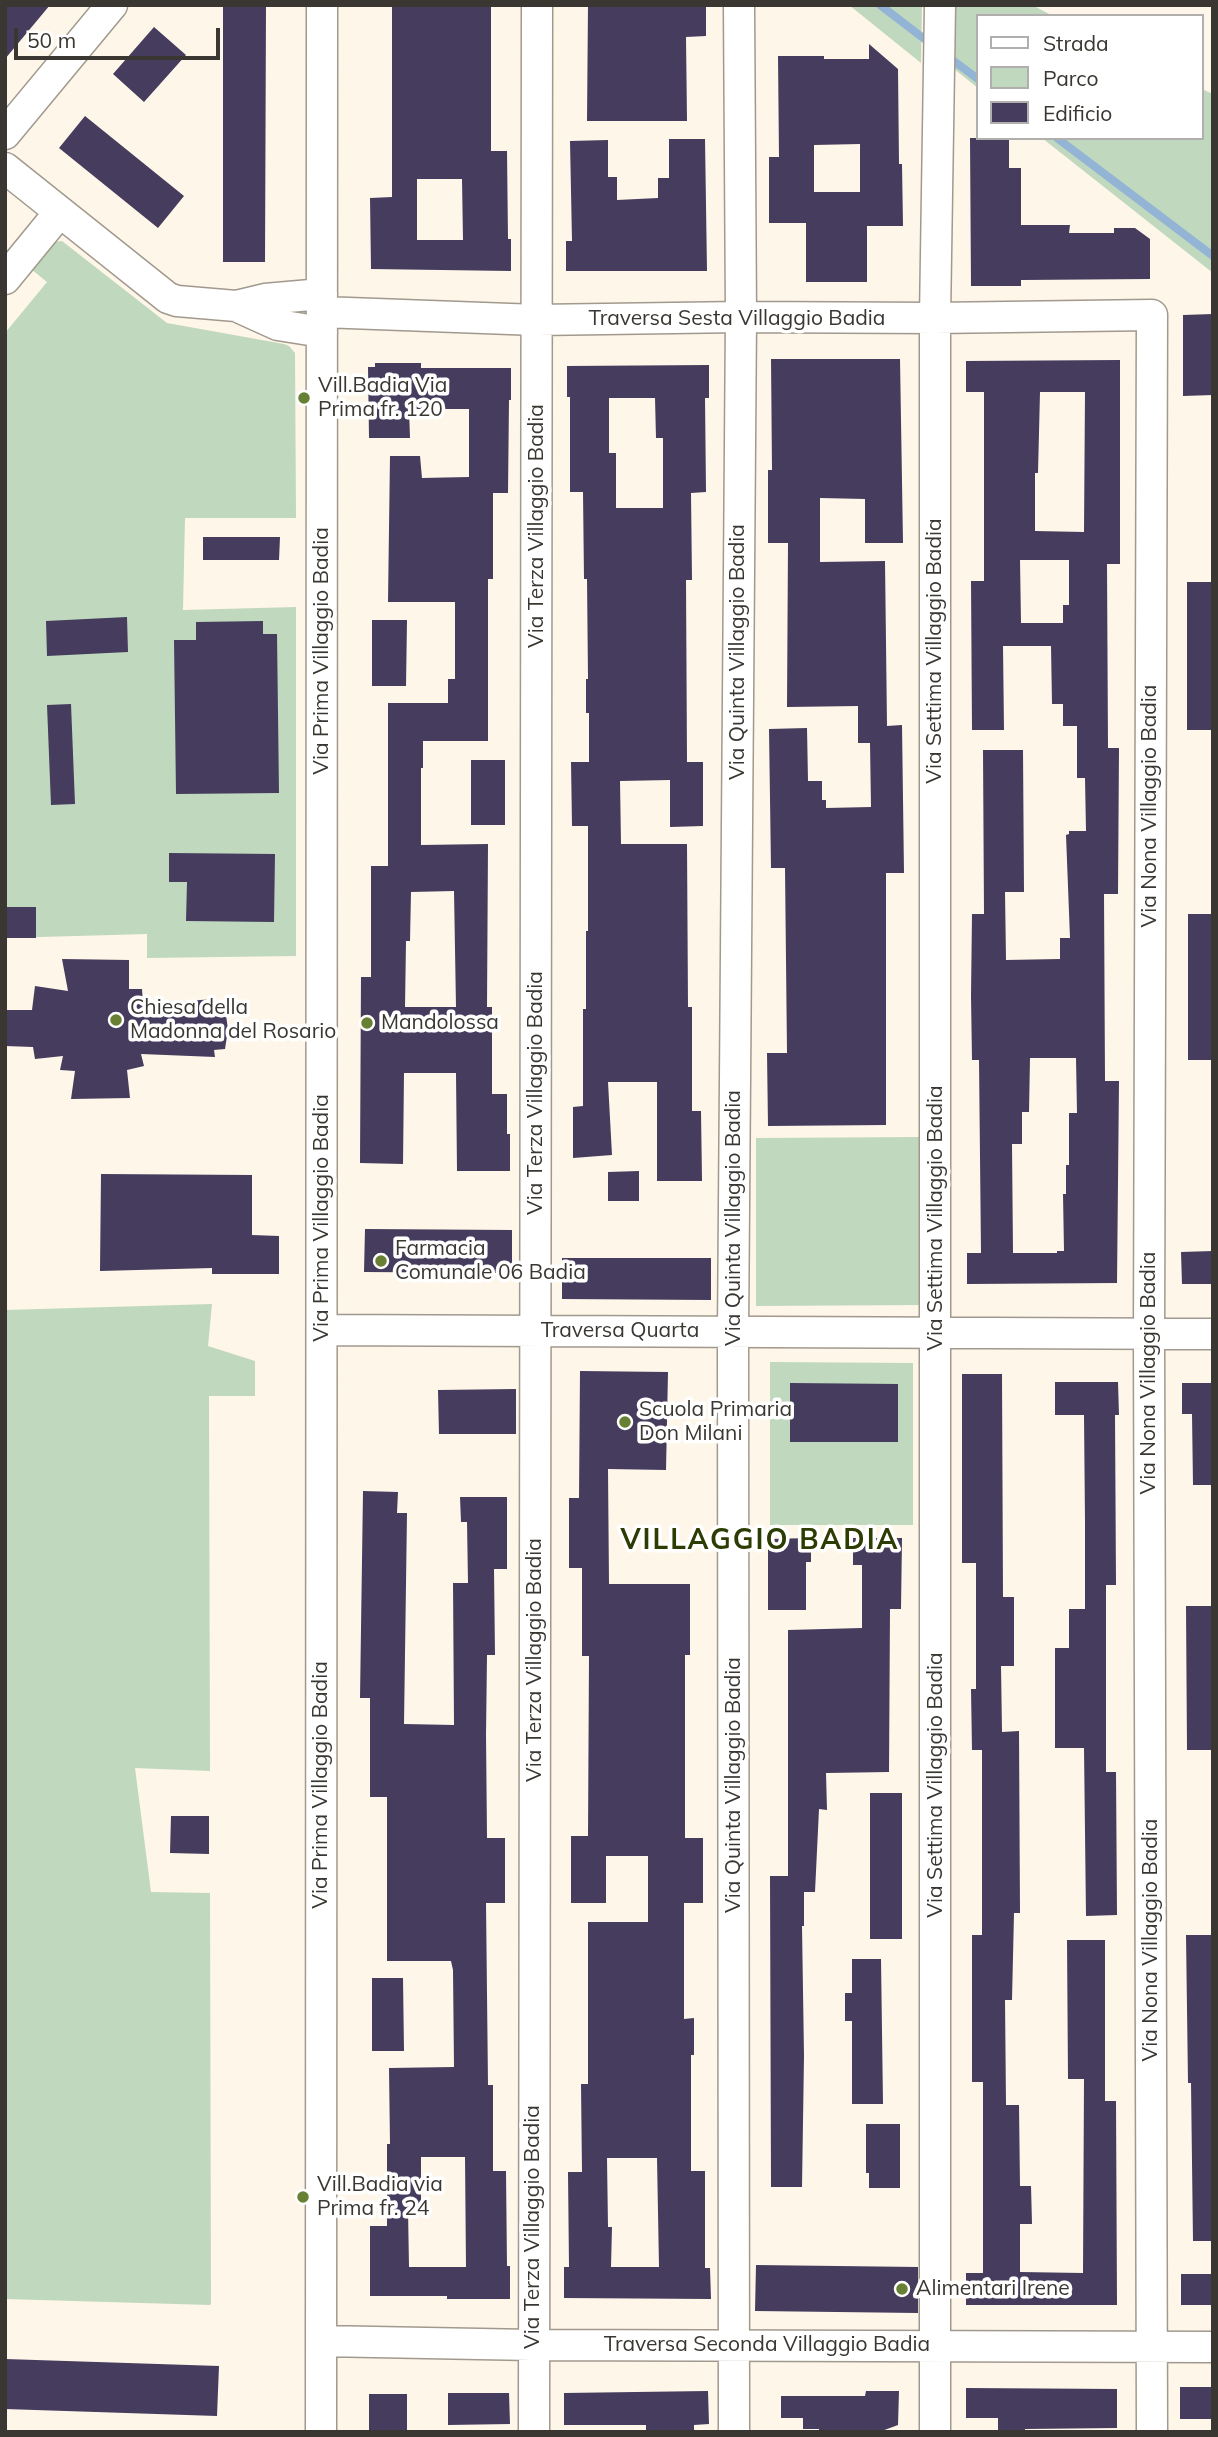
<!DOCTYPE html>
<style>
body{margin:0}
#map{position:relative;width:1218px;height:2437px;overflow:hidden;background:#fef6e8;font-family:Mulish,sans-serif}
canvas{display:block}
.frame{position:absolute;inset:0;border:7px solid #3a3732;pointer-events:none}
.legend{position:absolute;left:976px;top:14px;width:228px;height:126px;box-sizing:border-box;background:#fff;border:2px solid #b0afad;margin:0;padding:9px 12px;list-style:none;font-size:21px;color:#3a3732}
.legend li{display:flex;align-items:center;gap:14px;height:35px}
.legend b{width:35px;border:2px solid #b0afad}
.scale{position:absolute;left:14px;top:28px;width:206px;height:32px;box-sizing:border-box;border:4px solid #3a3732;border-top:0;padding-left:9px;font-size:21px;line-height:24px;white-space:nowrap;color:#3a3732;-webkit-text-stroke:5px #fff;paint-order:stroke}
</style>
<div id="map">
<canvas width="1218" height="2437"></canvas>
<div class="frame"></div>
<ul class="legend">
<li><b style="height:9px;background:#fff"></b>Strada</li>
<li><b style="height:19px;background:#c0d8be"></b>Parco</li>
<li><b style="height:19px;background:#453c5e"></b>Edificio</li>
</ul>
<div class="scale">50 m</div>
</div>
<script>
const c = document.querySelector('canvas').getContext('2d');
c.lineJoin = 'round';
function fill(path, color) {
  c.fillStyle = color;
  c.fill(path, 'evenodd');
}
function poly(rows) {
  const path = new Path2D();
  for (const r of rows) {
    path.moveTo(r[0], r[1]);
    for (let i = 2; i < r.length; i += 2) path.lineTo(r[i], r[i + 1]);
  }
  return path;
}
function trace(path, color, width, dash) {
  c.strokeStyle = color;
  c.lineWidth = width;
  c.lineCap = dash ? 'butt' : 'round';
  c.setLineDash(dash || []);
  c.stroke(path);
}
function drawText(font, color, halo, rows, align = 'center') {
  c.font = font + ' Mulish,sans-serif';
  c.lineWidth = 7;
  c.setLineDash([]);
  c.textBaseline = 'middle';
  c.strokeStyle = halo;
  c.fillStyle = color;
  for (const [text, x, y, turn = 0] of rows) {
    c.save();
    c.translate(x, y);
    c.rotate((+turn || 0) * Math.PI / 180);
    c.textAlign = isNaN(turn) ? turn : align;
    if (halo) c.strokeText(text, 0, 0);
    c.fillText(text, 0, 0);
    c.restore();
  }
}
const green = poly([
 [849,5,922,5,921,63],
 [953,5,1032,5,1053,16,978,16,978,88,954,69],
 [1202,89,1213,94,1213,273,1042,138,1202,138],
 [62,241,167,323,284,344,289,346,295,353,296,518,185,518,183,610,296,607,296,956,147,958,147,934,5,938,5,333,47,282,31,269,54,242],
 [921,1137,921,1305,756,1306,756,1138],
 [212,1304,208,1346,255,1361,255,1396,209,1396,210,1771,135,1768,151,1892,210,1893,211,2303,210,2305,5,2299,5,1310],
 [770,1362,913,1363,913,1525,770,1525]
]);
const stream = poly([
 [880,5,931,44],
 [947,56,978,79],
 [1057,138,1213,256]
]);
const building = poly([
 [5,5,50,5,5,59],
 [223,5,266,5,265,262,223,262],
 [392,5,491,5,491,151,507,151,508,239,511,239,511,271,371,269,370,198,392,197],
 [417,179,462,179,463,240,417,240],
 [588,5,706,5,706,36,686,37,687,121,587,121],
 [154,27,186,55,144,102,113,74],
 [869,44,898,69,899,164,902,164,903,226,867,226,867,282,806,282,806,223,769,223,769,157,779,157,778,56,824,56,824,59,869,59],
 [860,144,860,192,814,192,814,145],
 [85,116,184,196,158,228,59,148],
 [970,138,1009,138,1009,168,1021,168,1021,225,1070,225,1069,233,1114,233,1114,228,1135,228,1150,239,1150,279,1021,280,1021,286,971,286],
 [669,139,705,139,707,271,566,271,566,241,572,241,570,141,608,140,608,177,617,177,617,200,658,198,658,178,669,178],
 [1213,314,1213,395,1183,396,1183,315],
 [771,359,900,359,903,543,865,543,865,499,820,498,820,562,885,561,887,726,902,725,904,873,886,873,886,1125,768,1126,767,1053,787,1053,785,868,771,868,769,729,807,728,808,781,822,781,822,800,826,800,826,808,871,807,870,743,858,743,858,706,787,707,788,543,768,543,768,470,772,470],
 [1120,360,1120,564,1107,564,1108,748,1119,748,1118,894,1104,894,1105,1081,1119,1081,1117,1283,967,1284,967,1253,981,1253,979,1060,972,1060,971,996,972,914,984,914,983,750,1023,750,1024,892,1005,892,1006,960,1060,959,1060,938,1070,938,1066,835,1069,834,1069,831,1086,831,1085,778,1077,778,1077,726,1063,726,1063,704,1052,704,1051,646,1003,646,1004,730,972,730,971,581,984,581,984,392,966,392,966,361],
 [1040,392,1085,392,1084,532,1035,531,1035,473,1038,473],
 [1020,560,1069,560,1069,605,1063,605,1063,623,1021,623],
 [1030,1058,1076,1058,1077,1113,1069,1113,1069,1165,1066,1165,1066,1194,1063,1194,1064,1251,1057,1251,1057,1253,1013,1253,1012,1144,1022,1144,1022,1112,1029,1112],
 [375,363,421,363,421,368,511,368,511,400,509,400,508,493,493,493,493,579,488,579,488,741,423,741,423,768,421,768,421,845,488,844,487,1007,492,1007,492,1094,507,1094,507,1134,510,1134,510,1171,457,1171,456,1073,404,1073,403,1164,360,1163,361,977,371,977,371,866,388,866,388,703,448,703,448,679,455,679,455,602,388,602,390,456,420,456,422,478,469,477,469,409,409,409,410,438,369,438,368,367,375,367],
 [454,891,456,1007,405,1007,406,941,410,941,411,892],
 [709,365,709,398,705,398,706,492,691,493,692,580,686,580,687,762,703,762,703,826,670,827,670,780,620,781,621,844,687,844,688,1007,692,1007,692,1111,701,1111,702,1181,657,1181,657,1082,608,1082,612,1155,573,1158,573,1107,583,1106,583,1009,586,1009,586,931,588,931,588,826,572,826,571,762,589,762,589,713,586,713,586,679,588,679,587,579,584,579,583,492,570,492,570,397,567,397,567,366],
 [609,398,655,398,656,438,663,438,663,508,616,508,616,453,609,453],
 [203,537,280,537,279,560,203,560],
 [1187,582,1213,582,1213,730,1187,730],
 [127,617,128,652,47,656,46,621],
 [372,620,407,620,406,686,372,686],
 [263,621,263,634,277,634,279,793,176,794,174,640,196,640,196,622],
 [71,704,75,804,51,805,47,705],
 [471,760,505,760,505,825,471,825],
 [169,853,275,854,274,922,186,921,187,882,169,882],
 [5,907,36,907,36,938,5,938],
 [1188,914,1213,914,1213,1060,1188,1060],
 [62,959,129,960,129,989,142,989,143,1004,215,999,215,1008,225,1007,228,1030,225,1049,214,1050,215,1057,141,1054,144,1066,127,1070,130,1098,71,1099,75,1071,60,1070,63,1056,35,1059,33,1047,5,1046,5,1010,32,1010,35,986,68,991],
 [639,1171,639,1201,608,1201,608,1172],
 [101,1174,252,1175,252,1235,279,1236,279,1274,212,1274,212,1268,100,1271],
 [365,1229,512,1230,512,1273,364,1272],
 [1213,1251,1213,1284,1182,1284,1181,1252],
 [562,1258,711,1258,711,1300,562,1299],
 [580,1371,668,1372,666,1470,608,1469,609,1584,690,1584,690,1655,685,1655,685,1838,703,1838,703,1903,684,1903,684,2019,694,2018,694,2055,691,2055,691,2171,705,2171,705,2268,710,2268,711,2299,564,2298,564,2267,569,2267,568,2172,582,2172,581,2084,588,2084,588,1922,648,1922,648,1856,606,1856,606,1903,571,1903,571,1836,588,1836,589,1656,582,1656,582,1568,569,1568,569,1498,579,1498],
 [607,2158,657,2158,659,2267,611,2267,612,2227,608,2227],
 [962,1374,1002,1374,1003,1597,1014,1597,1014,1666,1001,1666,1002,1732,1019,1731,1020,1913,1014,1913,1012,2000,1005,2000,1006,2105,1019,2105,1020,2186,1031,2186,1032,2224,1020,2224,1020,2272,1083,2273,1084,2079,1068,2079,1067,1940,1105,1940,1105,2101,1116,2101,1117,2305,966,2305,966,2273,983,2273,983,2082,972,2082,972,1935,982,1935,982,1750,972,1750,971,1689,976,1689,976,1563,962,1563],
 [1055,1382,1118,1382,1119,1415,1115,1415,1116,1585,1106,1585,1106,1772,1116,1772,1117,1915,1086,1916,1084,1748,1055,1748,1055,1648,1069,1648,1069,1609,1085,1609,1085,1522,1084,1415,1055,1415],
 [790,1383,898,1384,898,1442,790,1442],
 [1182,1383,1213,1383,1213,1485,1193,1485,1192,1414,1182,1414],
 [516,1389,516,1434,439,1434,438,1390],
 [363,1491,398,1492,397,1513,407,1513,404,1724,454,1725,453,1583,468,1583,467,1522,461,1522,460,1497,507,1497,507,1569,494,1569,495,1655,487,1655,486,1735,487,1838,505,1838,505,1903,486,1903,488,2085,493,2085,493,2171,506,2171,507,2266,510,2266,510,2299,447,2299,447,2296,370,2296,370,2226,387,2226,387,2144,390,2144,389,2068,454,2067,453,1970,451,1961,387,1961,387,1797,370,1797,370,1698,360,1698],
 [421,2157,465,2157,466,2267,409,2267,408,2209,421,2209],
 [811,1538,811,1562,806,1562,806,1610,768,1610,768,1539],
 [853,1538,902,1538,901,1609,890,1609,889,1772,826,1773,827,1810,819,1809,815,1892,804,1892,804,1926,802,1926,804,2056,802,2187,771,2187,770,1876,788,1876,788,1630,862,1628,862,1565,853,1565],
 [1186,1606,1213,1606,1213,1750,1187,1750],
 [870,1793,902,1793,902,1939,870,1939],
 [171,1816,209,1816,209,1854,170,1853],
 [1186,1935,1213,1935,1213,2241,1193,2241,1191,2083,1188,2083],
 [852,1959,881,1959,883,2104,852,2104,852,2021,845,2021,845,1993,852,1993],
 [372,1978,403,1978,404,2051,372,2051],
 [866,2124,900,2124,900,2188,869,2188,869,2173,866,2173],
 [756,2265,918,2267,918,2313,755,2311],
 [1181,2274,1213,2274,1213,2305,1181,2305],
 [5,2359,219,2366,217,2416,5,2409],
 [1180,2387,1213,2387,1213,2419,1180,2419],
 [966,2388,1117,2389,1117,2428,1025,2429,1025,2432,998,2432,998,2418,966,2418],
 [708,2391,709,2424,694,2425,694,2432,646,2432,646,2425,564,2425,564,2393],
 [866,2391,899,2391,898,2425,879,2432,819,2432,819,2429,803,2429,803,2418,781,2418,781,2396,865,2396],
 [448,2393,509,2393,510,2424,448,2425],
 [369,2394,407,2394,407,2432,369,2432]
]);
const minor = poly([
 [5,134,112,5],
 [5,168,168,298,177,301,236,306,278,325,322,332],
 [5,279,59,213],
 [236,306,265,299,322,294],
 [322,312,537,320,741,317,935,318,1152,315,1149,1334,1152,2432],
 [322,1330,1213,1334],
 [321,2341,532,2345,1213,2347],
 [321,2432,322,5],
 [534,2432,537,5],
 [734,2432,733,1332,741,317,739,5],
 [935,2432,935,318,940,5]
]);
const markers = [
 [304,398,7,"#678033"],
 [116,1020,7,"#678033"],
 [367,1023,7,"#678033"],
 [381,1261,7,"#678033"],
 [625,1422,7,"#678033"],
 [303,2197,7,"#678033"],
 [902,2289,7,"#678033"]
];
const streetNames = [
 ["Traversa Sesta Villaggio Badia",737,319],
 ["Via Terza Villaggio Badia",537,526,-90],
 ["Via Prima Villaggio Badia",322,651,-90],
 ["Via Settima Villaggio Badia",935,651,-90],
 ["Via Quinta Villaggio Badia",738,652,-90],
 ["Via Nona Villaggio Badia",1150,806,-90],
 ["Via Terza Villaggio Badia",536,1093,-90],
 ["Via Prima Villaggio Badia",322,1218,-90],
 ["Via Quinta Villaggio Badia",734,1218,-90],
 ["Via Settima Villaggio Badia",936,1218,-90],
 ["Traversa Quarta",620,1331],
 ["Via Nona Villaggio Badia",1149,1373,-90],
 ["Via Terza Villaggio Badia",535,1660,-90],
 ["Via Prima Villaggio Badia",321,1785,-90],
 ["Via Quinta Villaggio Badia",734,1785,-90],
 ["Via Settima Villaggio Badia",936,1785,-90],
 ["Via Nona Villaggio Badia",1151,1940,-90],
 ["Via Terza Villaggio Badia",533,2227,-90],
 ["Traversa Seconda Villaggio Badia",767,2345]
];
const poiNames = [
 ["Vill.Badia Via",318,386],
 ["Prima fr. 120",318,410],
 ["Chiesa della",130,1008],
 ["Madonna del Rosario",130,1032],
 ["Mandolossa",381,1023],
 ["Farmacia",395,1249],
 ["Comunale 06 Badia",395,1273],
 ["Scuola Primaria",639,1410],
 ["Don Milani",639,1434],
 ["Vill.Badia via",317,2185],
 ["Prima fr. 24",317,2209],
 ["Alimentari Irene",916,2289]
];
const districtNames = [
 ["VILLAGGIO BADIA",760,1541]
];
fill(green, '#c0d8be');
trace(stream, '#93b4d4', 8);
fill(building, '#453c5e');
trace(minor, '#a1998d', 33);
trace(minor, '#fff', 30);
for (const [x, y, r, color] of markers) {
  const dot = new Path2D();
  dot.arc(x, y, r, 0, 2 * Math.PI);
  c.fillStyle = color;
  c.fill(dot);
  trace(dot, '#fff', 2.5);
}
drawText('21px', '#3a3732', '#fff', streetNames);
drawText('21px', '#3a3732', '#fff', poiNames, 'left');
c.letterSpacing = '2px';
drawText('bold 28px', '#2c3c03', '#fff', districtNames);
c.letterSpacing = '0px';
</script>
